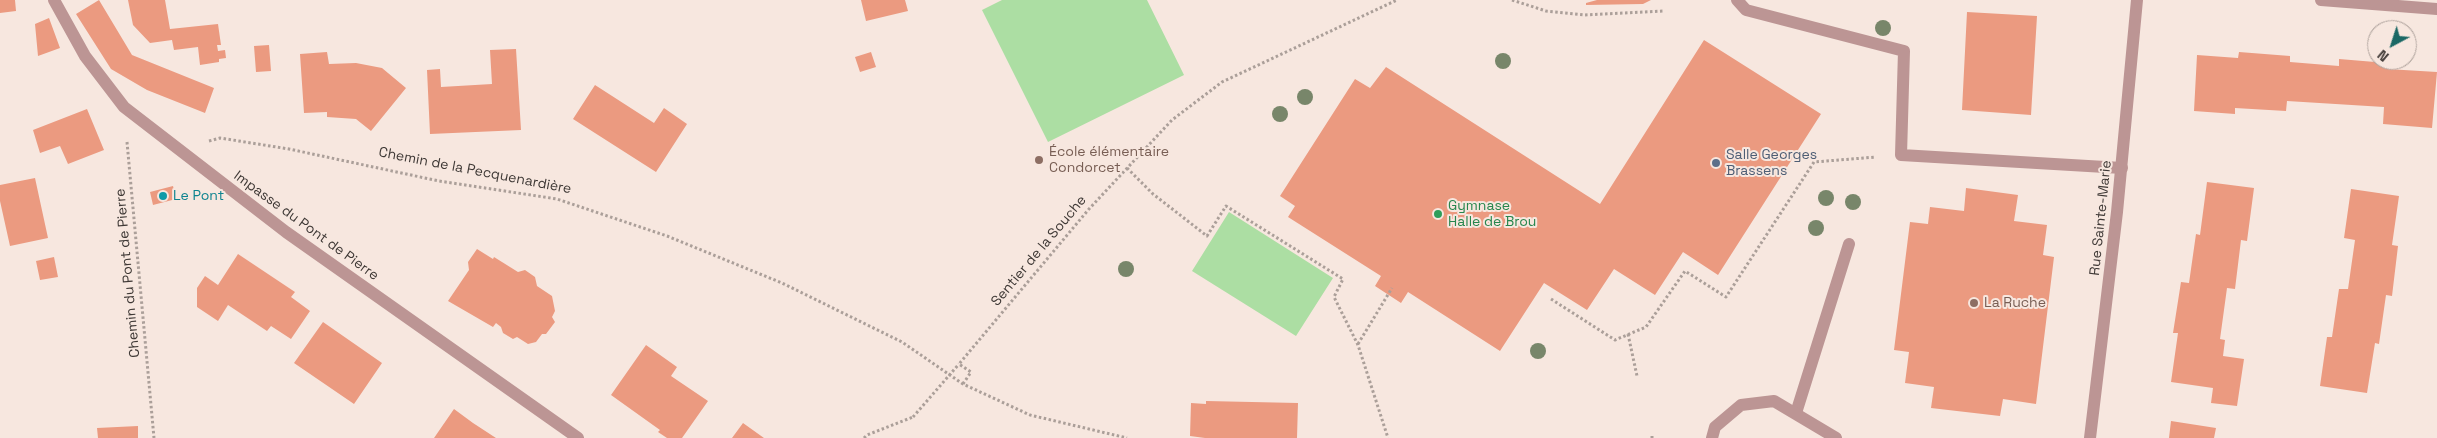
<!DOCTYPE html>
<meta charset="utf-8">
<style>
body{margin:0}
#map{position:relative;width:2437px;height:438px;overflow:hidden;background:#f7e7df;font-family:"Space Grotesk",sans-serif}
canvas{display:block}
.north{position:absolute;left:2367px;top:20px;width:50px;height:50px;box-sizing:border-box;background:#f7e7df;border:1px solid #ada19b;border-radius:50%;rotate:220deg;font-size:14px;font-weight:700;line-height:20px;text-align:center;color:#3e3835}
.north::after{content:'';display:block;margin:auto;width:18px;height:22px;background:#1b6865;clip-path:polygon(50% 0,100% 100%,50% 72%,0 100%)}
</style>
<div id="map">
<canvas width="2437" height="438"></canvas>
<div class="north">N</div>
</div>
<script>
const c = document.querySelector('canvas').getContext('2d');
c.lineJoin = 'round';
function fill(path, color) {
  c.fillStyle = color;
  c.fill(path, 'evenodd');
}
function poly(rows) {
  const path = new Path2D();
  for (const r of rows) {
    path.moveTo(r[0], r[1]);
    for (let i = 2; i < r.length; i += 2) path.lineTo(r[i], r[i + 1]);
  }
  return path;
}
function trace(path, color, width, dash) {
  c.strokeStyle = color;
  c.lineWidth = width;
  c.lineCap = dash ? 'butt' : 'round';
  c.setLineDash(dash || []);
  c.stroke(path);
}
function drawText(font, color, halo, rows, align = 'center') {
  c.font = font + ' "Space Grotesk",sans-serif';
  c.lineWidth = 4;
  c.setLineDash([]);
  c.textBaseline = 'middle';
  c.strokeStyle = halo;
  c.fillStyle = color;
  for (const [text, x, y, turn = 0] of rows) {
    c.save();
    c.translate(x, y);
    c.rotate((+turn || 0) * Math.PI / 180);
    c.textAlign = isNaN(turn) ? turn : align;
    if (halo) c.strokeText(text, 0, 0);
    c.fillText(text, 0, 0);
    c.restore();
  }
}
const green = poly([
 [1002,0,1147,0,1184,75,1048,142,982,10],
 [1229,212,1333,278,1296,336,1192,271]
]);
const building = poly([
 [0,0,15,0,16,11,0,13],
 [99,0,132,55,214,88,205,113,147,90,111,69,76,14],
 [128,0,165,0,170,29,218,24,221,45,217,45,218,51,225,50,226,58,219,59,219,62,200,65,198,47,174,50,172,40,150,43,133,25],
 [861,0,905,0,908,11,866,21],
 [1597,0,1651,0,1643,4,1586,5,1586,3],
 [1967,12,2037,16,2031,115,1962,110],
 [49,18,60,48,38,56,35,24],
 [1704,40,1821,114,1718,275,1683,252,1655,295,1614,269,1587,310,1544,283,1500,351,1408,292,1401,303,1375,286,1381,276,1288,217,1295,206,1280,196,1355,79,1370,88,1386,67,1600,204],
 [269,45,271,71,256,72,254,46],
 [516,49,521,130,430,134,427,70,440,69,441,87,492,84,490,50],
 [327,52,329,64,356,63,382,68,406,88,371,131,356,119,327,117,327,112,304,113,300,54],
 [871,52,876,67,860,72,855,57],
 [2239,52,2290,56,2290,62,2339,66,2339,59,2387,63,2387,69,2437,72,2432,128,2383,124,2384,107,2287,101,2286,111,2235,108,2235,114,2194,111,2197,55,2238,58],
 [595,85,654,123,664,108,687,124,656,172,573,119],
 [87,109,104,150,68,164,60,146,40,153,33,130],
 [35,178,48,238,10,246,0,201,0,185],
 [2207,182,2254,188,2247,241,2241,240,2235,289,2227,288,2220,339,2225,340,2223,356,2244,359,2237,406,2211,403,2213,388,2171,382,2178,333,2173,333,2181,282,2189,283,2196,234,2200,235],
 [173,186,176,199,153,205,150,192],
 [1966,188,2018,195,2014,221,2047,225,2043,255,2054,257,2036,404,2003,399,2000,416,1931,408,1934,387,1905,383,1909,352,1894,350,1910,222,1928,224,1930,207,1964,211],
 [2351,189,2399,196,2392,245,2398,246,2392,296,2386,295,2379,344,2375,343,2367,393,2320,386,2327,337,2332,337,2339,289,2348,289,2355,240,2344,238],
 [477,249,493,259,494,257,518,272,525,270,535,277,537,286,552,296,555,311,552,317,555,322,546,334,542,334,536,342,528,344,517,337,513,339,503,333,501,327,496,323,493,327,448,301,469,270,468,262],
 [238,254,295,292,291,297,310,311,291,339,271,326,267,331,228,305,218,321,197,307,197,288,205,276,218,285],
 [54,257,58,277,40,280,36,261],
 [323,322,382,363,354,404,294,363],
 [646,345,677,367,671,376,708,401,682,438,667,438,658,432,660,430,611,395],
 [1206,401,1298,403,1297,438,1205,438,1190,436,1191,403,1206,404],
 [454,409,473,423,496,438,434,438],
 [2171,421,2216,428,2214,438,2169,438],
 [743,423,764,438,732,438],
 [138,426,138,438,98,438,97,428]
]);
const path = poly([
 [1512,0,1546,11,1585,15,1664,11],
 [209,141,220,138,289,149,439,181,557,199,667,236,782,283,902,342,963,384,1030,415,1127,438],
 [127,142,154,438],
 [1127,168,1153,194,1207,236,1226,206,1343,279,1334,297,1358,345,1388,438],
 [1551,299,1615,340,1646,327,1685,271,1726,297,1814,162,1876,157],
 [1628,334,1637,376],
 [1358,344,1392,288],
 [963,384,971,372,959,364,1089,209,1172,120,1222,82,1397,0],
 [1652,436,1652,438],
 [864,438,867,435,913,417]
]);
const service = poly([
 [1737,0,1746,10,1904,51,1901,155,2122,168],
 [1796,413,1849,244]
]);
const minor = poly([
 [54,0,85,56,124,107,286,232,578,438],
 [1712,438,1715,427,1741,405,1774,401,1836,438]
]);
const tertiary = poly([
 [2321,0,2437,9],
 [2090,438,2117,212,2137,0]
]);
const pathBridge = poly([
 [913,417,959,364]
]);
const trees = [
 [1883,28],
 [1503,61],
 [1305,97],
 [1280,114],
 [1826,198],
 [1853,202],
 [1816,228],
 [1126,269],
 [1538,351]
];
const markers = [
 [1039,160,5,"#8d6e63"],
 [1716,163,5,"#5c6f8a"],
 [163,196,5,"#0f9aa8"],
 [1438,214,5,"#2e9e5b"],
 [1974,303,5,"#8d6e63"]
];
const educationNames = [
 ["École élémentaire",1049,152],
 ["Condorcet",1049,168],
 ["La Ruche",1984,303]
];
const serviceNames = [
 ["Salle Georges",1726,155],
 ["Brassens",1726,171]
];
const streetNames = [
 ["Chemin de la Pecquenardière",475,171,11],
 ["Rue Sainte-Marie",2101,218,-84],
 ["Impasse du Pont de Pierre",306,226,36],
 ["Sentier de la Souche",1039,251,-50],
 ["Chemin du Pont de Pierre",128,273,-95]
];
const cultureNames = [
 ["Le Pont",173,196]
];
const leisureNames = [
 ["Gymnase",1448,206],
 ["Halle de Brou",1448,222]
];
fill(green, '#acdea3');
fill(building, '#eb9a80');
trace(path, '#ab9f99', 3, [2.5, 2.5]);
trace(service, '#bc9594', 12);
trace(minor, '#bc9594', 12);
trace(tertiary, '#bc9594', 12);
trace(pathBridge, '#ab9f99', 3, [2.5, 2.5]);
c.fillStyle = '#78866a';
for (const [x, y] of trees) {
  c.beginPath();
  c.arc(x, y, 8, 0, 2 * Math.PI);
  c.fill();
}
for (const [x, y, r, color] of markers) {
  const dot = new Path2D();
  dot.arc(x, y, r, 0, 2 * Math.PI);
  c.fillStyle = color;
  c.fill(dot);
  trace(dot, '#f7e7df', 2);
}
drawText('14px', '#785e54', '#f7e7df', educationNames, 'left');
drawText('14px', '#4e5e75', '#f7e7df', serviceNames, 'left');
drawText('14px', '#3e3835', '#f7e7df', streetNames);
drawText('14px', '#0d838f', '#f7e7df', cultureNames, 'left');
drawText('14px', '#27864d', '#f7e7df', leisureNames, 'left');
</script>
